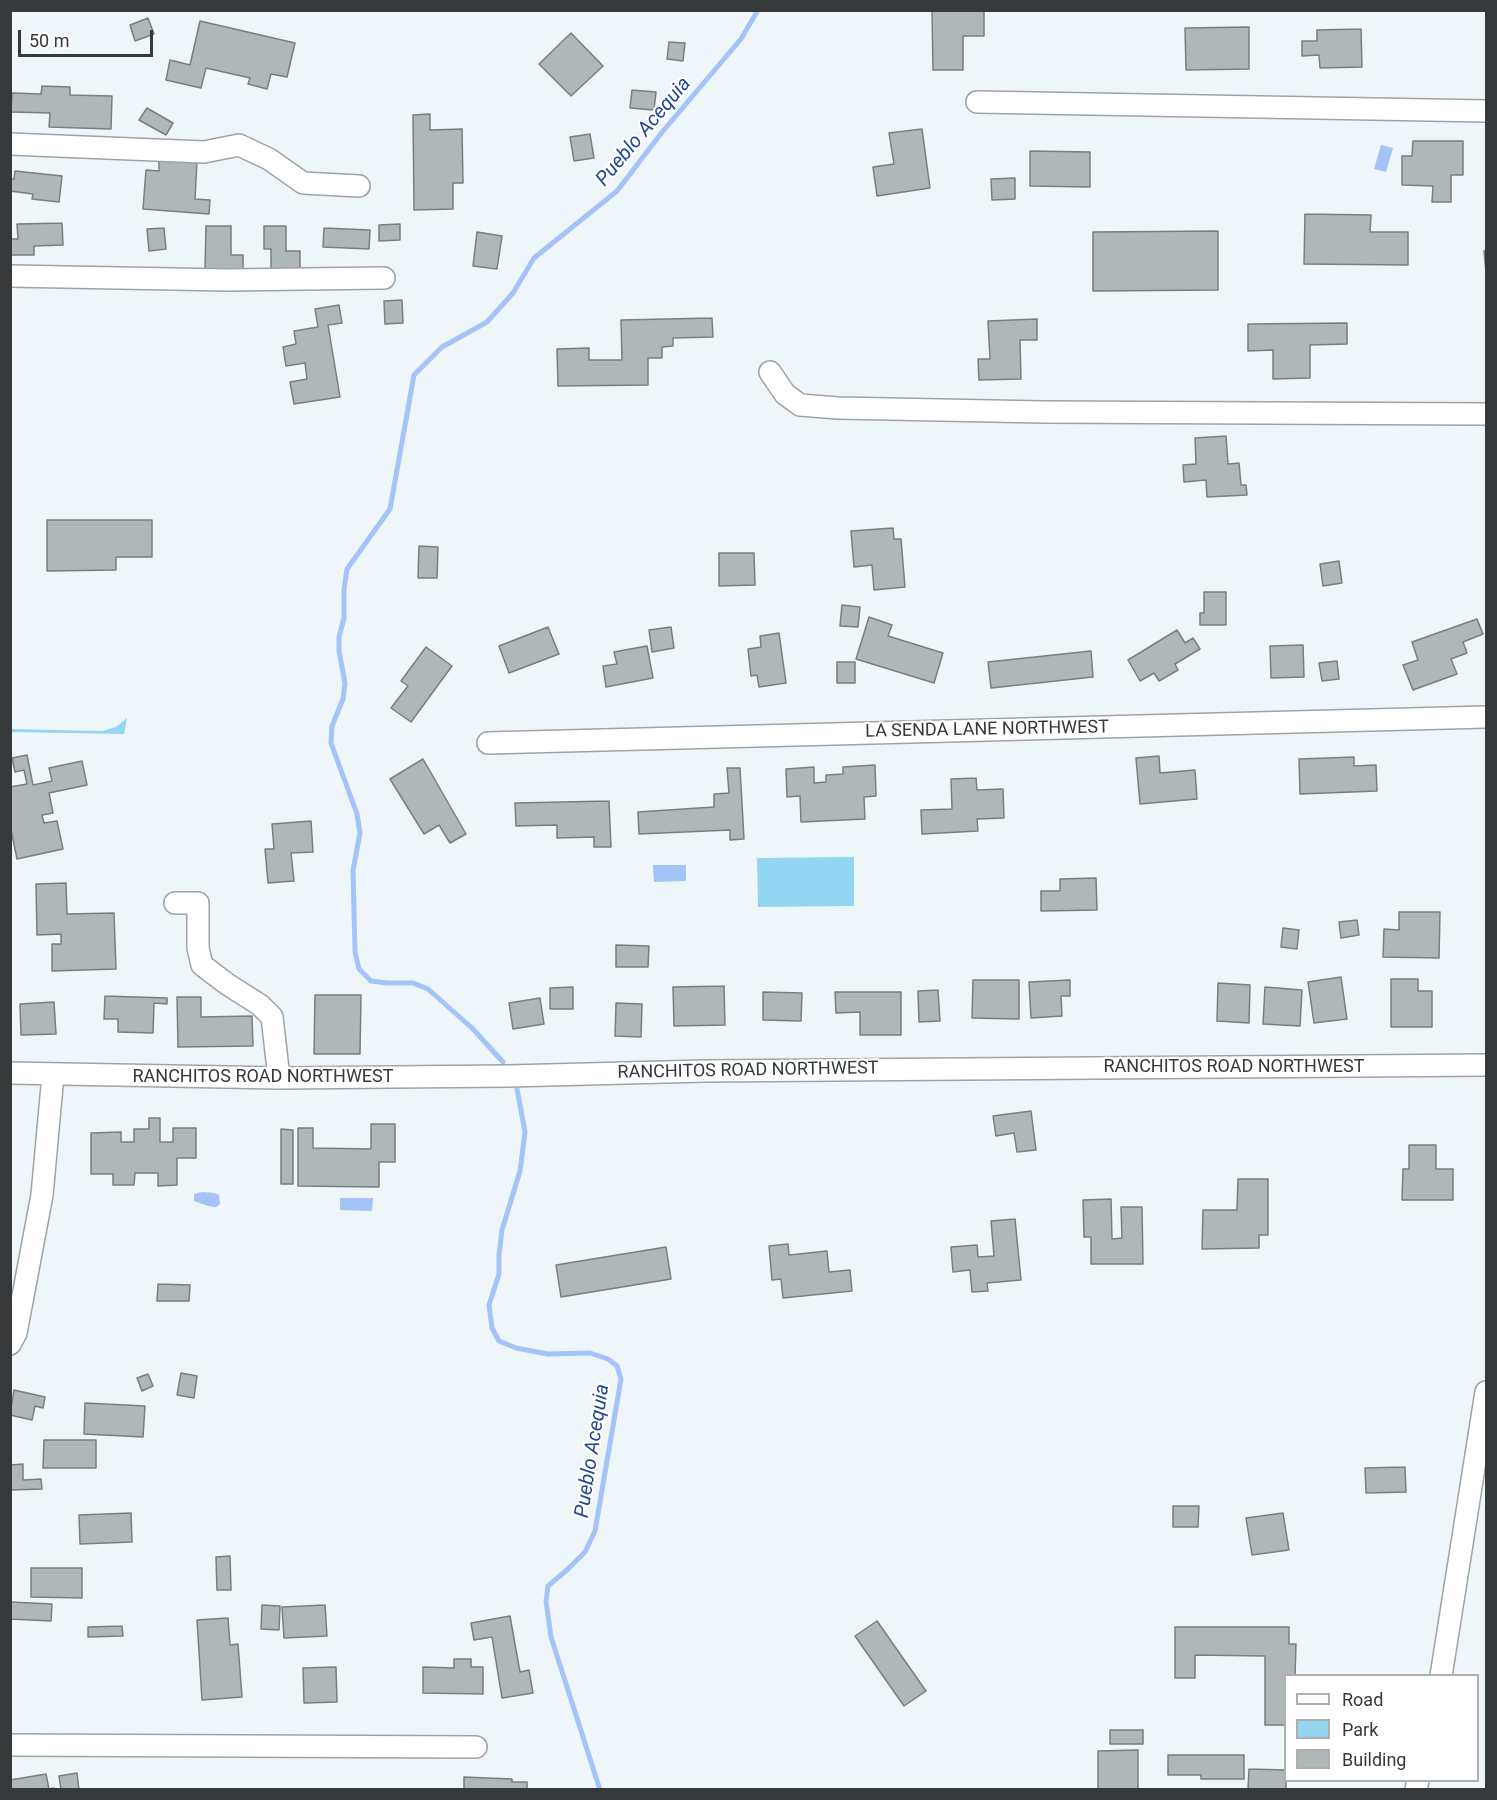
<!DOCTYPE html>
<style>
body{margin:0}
#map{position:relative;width:1497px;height:1800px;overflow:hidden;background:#eff6f9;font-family:Roboto,sans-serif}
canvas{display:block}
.frame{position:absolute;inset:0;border:12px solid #363839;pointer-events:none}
.legend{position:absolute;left:1284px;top:1674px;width:195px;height:108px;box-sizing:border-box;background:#fff;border:2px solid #afafb0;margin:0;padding:8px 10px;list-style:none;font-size:18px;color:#363839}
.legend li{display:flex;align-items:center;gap:12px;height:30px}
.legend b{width:30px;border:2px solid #afafb0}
.scale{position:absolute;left:18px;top:30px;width:135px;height:27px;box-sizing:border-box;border:3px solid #363839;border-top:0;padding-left:8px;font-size:18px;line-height:21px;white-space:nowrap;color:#363839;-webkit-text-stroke:4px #fff;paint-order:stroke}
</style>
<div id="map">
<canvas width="1497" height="1800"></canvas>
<div class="frame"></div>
<ul class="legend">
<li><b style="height:8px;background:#fff"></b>Road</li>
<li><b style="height:16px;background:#92d6f2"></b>Park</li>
<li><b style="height:16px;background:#b0b7b8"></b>Building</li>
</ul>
<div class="scale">50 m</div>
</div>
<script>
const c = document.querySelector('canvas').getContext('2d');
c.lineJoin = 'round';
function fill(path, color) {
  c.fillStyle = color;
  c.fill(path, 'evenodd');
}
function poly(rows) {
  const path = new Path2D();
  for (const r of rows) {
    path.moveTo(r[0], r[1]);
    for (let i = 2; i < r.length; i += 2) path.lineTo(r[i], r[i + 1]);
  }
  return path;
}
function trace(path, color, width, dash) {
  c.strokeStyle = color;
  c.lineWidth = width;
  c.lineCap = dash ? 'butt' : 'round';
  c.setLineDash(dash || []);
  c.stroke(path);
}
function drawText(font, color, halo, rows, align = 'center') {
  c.font = font + ' Roboto,sans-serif';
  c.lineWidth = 4.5;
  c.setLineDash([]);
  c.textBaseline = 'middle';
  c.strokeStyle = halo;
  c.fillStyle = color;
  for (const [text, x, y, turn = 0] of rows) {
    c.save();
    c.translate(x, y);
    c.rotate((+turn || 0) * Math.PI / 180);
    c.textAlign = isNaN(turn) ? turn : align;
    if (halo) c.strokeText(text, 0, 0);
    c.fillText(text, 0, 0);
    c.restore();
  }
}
const green = poly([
 [127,718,124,734,11,732,11,729,102,731,116,727],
 [854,857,854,906,758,907,757,858]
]);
const water = poly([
 [1381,145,1393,148,1386,172,1374,169],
 [653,865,686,865,686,881,654,882],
 [202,1192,214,1193,219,1195,220,1204,216,1207,208,1206,194,1201,194,1194],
 [340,1198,373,1198,372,1211,340,1210]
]);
const stream = poly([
 [503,1062,472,1028,428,989,413,983,387,983,371,981,359,969,355,952,353,870,360,833,357,814,331,743,332,726,343,699,345,683,339,651,339,637,344,618,344,589,347,569,390,509,414,375,442,347,487,322,513,293,534,258,617,191,663,131,741,39,758,10],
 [517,1089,525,1132,520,1171,502,1230,499,1255,499,1274,489,1305,492,1328,499,1341,516,1348,548,1354,590,1353,608,1359,617,1366,621,1379,595,1531,585,1552,568,1569,548,1586,546,1601,551,1637,600,1790]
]);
const building = poly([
 [932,10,984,10,984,36,963,36,963,70,933,70,932,10],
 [148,18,154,34,135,41,130,25,148,18],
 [200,21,295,43,287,77,271,74,267,89,248,84,250,78,206,68,201,88,166,80,170,60,190,65,200,21],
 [1249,27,1249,69,1186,70,1185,28,1249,27],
 [1361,29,1362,67,1320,68,1319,55,1302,56,1302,41,1317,41,1317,30,1361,29],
 [571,33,603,66,571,96,539,64,571,33],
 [669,42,685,43,683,61,667,59,669,42],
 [42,86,70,87,70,95,112,96,111,129,49,127,50,113,11,112,12,93,41,94,42,86],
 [632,90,656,92,654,110,630,108,632,90],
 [147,108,173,123,166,135,139,120,147,108],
 [430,114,430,130,462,129,463,183,453,183,453,209,414,210,413,115,430,114],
 [922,129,930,188,877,196,873,167,894,164,889,133,922,129],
 [590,134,594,158,574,161,570,137,590,134],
 [1413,141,1463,141,1463,175,1451,175,1451,202,1432,202,1433,186,1402,185,1402,156,1412,156,1413,141],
 [1030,151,1090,152,1090,187,1030,186,1030,151],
 [159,159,197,161,195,199,210,200,209,214,143,209,146,170,159,171,159,159],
 [15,171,62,176,59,202,32,199,33,194,10,191,10,179,14,179,15,171],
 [1015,178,1015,199,992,200,991,179,1015,178],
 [1305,214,1371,215,1370,232,1408,232,1408,265,1304,264,1305,214],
 [62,223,63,245,34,246,34,255,10,255,10,239,18,239,17,224,62,223],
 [400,224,400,240,379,241,379,225,400,224],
 [206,226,231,226,231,255,243,255,243,269,205,269,206,226],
 [264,226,286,226,286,251,300,251,300,272,271,272,271,249,264,249,264,226],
 [164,228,166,249,149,251,147,229,164,228],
 [324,228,370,230,369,249,323,247,324,228],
 [1218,231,1218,290,1093,291,1093,232,1218,231],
 [477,232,502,236,497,269,473,266,477,232],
 [1486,250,1486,273,1484,251,1486,250],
 [402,300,403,323,385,324,384,301,402,300],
 [339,305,342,323,328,325,340,397,294,404,290,382,307,379,305,363,286,366,283,347,296,344,294,331,318,327,315,309,339,305],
 [712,318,713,337,673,338,673,346,662,347,662,358,648,358,648,385,558,386,557,349,589,348,589,360,622,360,621,320,712,318],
 [1037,319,1037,340,1020,340,1021,379,979,380,978,359,990,359,988,321,1037,319],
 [1347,323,1347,344,1310,345,1310,378,1273,379,1273,350,1248,351,1248,324,1347,323],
 [1226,436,1228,464,1239,463,1241,485,1246,485,1247,495,1207,497,1206,480,1184,482,1183,465,1196,464,1195,438,1226,436],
 [47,520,152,520,152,557,116,557,116,570,47,571,47,520],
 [893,528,894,539,901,539,905,587,874,590,872,565,854,567,851,531,893,528],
 [419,546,438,547,437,578,418,578,419,546],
 [719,553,754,553,755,585,719,586,719,553],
 [1339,561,1342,583,1323,586,1320,564,1339,561],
 [1204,592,1226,592,1226,625,1200,625,1200,613,1204,613,1204,592],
 [842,605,860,607,858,627,840,626,842,605],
 [869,617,892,625,888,636,943,653,934,683,856,659,869,617],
 [1477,619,1483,634,1463,642,1467,653,1451,659,1457,674,1413,690,1403,665,1418,660,1412,642,1477,619],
 [548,627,559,654,509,673,499,646,548,627],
 [671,627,674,648,652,652,649,630,671,627],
 [1177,630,1185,643,1193,638,1200,649,1175,664,1178,670,1159,681,1154,673,1140,681,1128,660,1177,630],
 [779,633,786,683,759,687,757,675,751,676,748,649,761,647,760,636,779,633],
 [1303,645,1304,677,1271,678,1270,646,1303,645],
 [647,646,653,678,606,687,603,666,617,664,614,652,647,646],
 [426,647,452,666,411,722,391,708,408,686,401,681,426,647],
 [1091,651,1093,677,991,688,988,662,1091,651],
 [1337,661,1339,679,1322,681,1319,663,1337,661],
 [837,662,855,662,855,683,837,683,837,662],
 [27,755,33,785,52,781,49,768,82,761,87,785,49,793,53,813,42,815,44,823,57,821,63,849,17,859,10,825,10,787,27,784,24,770,15,772,12,758,27,755],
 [1159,756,1160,773,1195,770,1197,799,1140,804,1136,758,1159,756],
 [1354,757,1354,766,1376,765,1377,791,1300,794,1299,759,1354,757],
 [423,759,466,834,450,843,439,825,424,834,390,779,423,759],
 [875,765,876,796,864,797,865,819,801,822,800,796,787,797,786,769,814,767,814,783,826,782,826,775,843,774,843,767,875,765],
 [727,768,740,768,744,839,730,840,730,830,639,834,638,812,714,807,714,794,729,793,727,768],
 [976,778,977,790,1003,789,1004,818,977,819,978,831,922,834,921,810,952,809,951,779,976,778],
 [609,801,611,847,594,847,594,837,557,838,557,825,516,826,515,803,609,801],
 [311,821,313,852,291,853,294,881,268,883,265,849,274,849,272,824,311,821],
 [1096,878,1097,910,1041,911,1041,891,1060,891,1060,879,1096,878],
 [66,883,67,914,114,913,116,969,52,971,52,944,61,944,61,934,37,935,36,884,66,883],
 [1399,912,1440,912,1439,958,1383,957,1384,929,1399,930,1399,912],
 [1357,920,1359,935,1341,938,1339,922,1357,920],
 [1283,928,1299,930,1297,949,1281,947,1283,928],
 [616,945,649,946,648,967,616,967,616,945],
 [1341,977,1347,1019,1314,1023,1308,982,1341,977],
 [1391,979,1418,979,1418,991,1432,991,1432,1027,1391,1027,1391,979],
 [973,980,1019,980,1019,1019,972,1018,973,980],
 [1070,980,1070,996,1061,996,1062,1016,1031,1018,1029,982,1070,980],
 [1218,983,1250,985,1249,1023,1217,1021,1218,983],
 [724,986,725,1025,674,1026,673,987,724,986],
 [573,987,573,1009,550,1009,550,988,573,987],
 [1265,987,1302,990,1300,1026,1263,1024,1265,987],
 [938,990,940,1021,919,1022,918,991,938,990],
 [763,992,802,993,801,1021,763,1020,763,992],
 [835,992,901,992,901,1035,860,1035,860,1012,836,1013,835,992],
 [315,995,361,995,360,1054,314,1054,315,995],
 [105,996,167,998,167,1004,154,1003,153,1033,118,1032,118,1019,104,1019,105,996],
 [177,997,201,997,201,1017,252,1016,253,1046,178,1047,177,997],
 [540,998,544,1024,513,1029,509,1003,540,998],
 [54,1002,56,1034,21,1035,20,1004,54,1002],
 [616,1003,642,1004,641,1037,615,1036,616,1003],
 [1031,1111,1036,1150,1017,1152,1014,1133,996,1136,993,1116,1031,1111],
 [149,1118,160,1118,160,1142,173,1142,173,1128,196,1128,196,1158,177,1158,177,1185,158,1186,158,1173,135,1173,134,1185,113,1185,113,1174,91,1174,91,1133,121,1132,121,1142,134,1142,134,1129,149,1129,149,1118],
 [371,1124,395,1124,395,1162,379,1162,379,1187,298,1186,298,1128,313,1128,313,1148,371,1149,371,1124],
 [281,1129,293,1130,293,1184,281,1184,281,1129],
 [1409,1145,1436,1145,1436,1169,1453,1169,1453,1200,1402,1200,1403,1169,1409,1169,1409,1145],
 [1238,1179,1268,1179,1268,1235,1259,1235,1259,1248,1202,1249,1203,1210,1237,1210,1238,1179],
 [1111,1199,1112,1239,1122,1238,1121,1207,1142,1207,1143,1264,1091,1264,1091,1237,1084,1237,1083,1200,1111,1199],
 [1015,1219,1021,1280,987,1283,988,1291,972,1292,970,1270,953,1272,951,1247,977,1245,978,1257,994,1256,991,1221,1015,1219],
 [788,1244,789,1255,827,1251,829,1272,850,1270,852,1291,783,1298,781,1279,772,1280,769,1246,788,1244],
 [666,1247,671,1279,561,1297,556,1265,666,1247],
 [158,1284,190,1285,189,1301,157,1301,158,1284],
 [181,1373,197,1376,194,1398,177,1395,181,1373],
 [148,1374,153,1386,142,1391,137,1378,148,1374],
 [14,1390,45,1397,43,1408,35,1406,32,1420,10,1415,14,1390],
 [85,1403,145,1406,143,1437,84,1434,85,1403],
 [44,1440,96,1440,96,1468,43,1468,44,1440],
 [23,1464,23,1480,41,1479,42,1489,10,1490,10,1465,23,1464],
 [1405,1467,1406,1492,1366,1493,1365,1468,1405,1467],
 [1173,1506,1199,1506,1198,1527,1173,1527,1173,1506],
 [131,1513,132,1542,80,1544,79,1515,131,1513],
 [1283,1513,1289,1550,1252,1555,1246,1518,1283,1513],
 [230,1556,231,1590,217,1590,216,1557,230,1556],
 [31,1568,82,1568,82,1598,31,1597,31,1568],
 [10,1602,52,1604,51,1621,10,1619,10,1602],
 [262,1605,280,1606,279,1630,261,1629,262,1605],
 [325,1605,327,1636,284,1638,282,1607,325,1605],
 [510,1616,520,1672,529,1670,533,1693,502,1698,492,1637,474,1640,471,1623,510,1616],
 [228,1618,230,1645,238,1644,242,1697,202,1700,197,1620,228,1618],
 [877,1621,926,1691,904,1706,855,1636,877,1621],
 [122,1626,123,1636,88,1637,88,1627,122,1626],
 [1175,1627,1289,1627,1289,1644,1296,1644,1295,1676,1286,1676,1286,1725,1265,1725,1265,1656,1195,1655,1195,1678,1175,1678,1175,1627],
 [454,1659,471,1659,471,1667,483,1667,483,1694,423,1693,423,1667,454,1668,454,1659],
 [336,1667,337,1702,304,1703,303,1668,336,1667],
 [1110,1730,1143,1730,1143,1744,1110,1744,1110,1730],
 [1138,1750,1138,1789,1098,1789,1098,1751,1138,1750],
 [1168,1755,1244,1755,1244,1779,1201,1779,1201,1775,1168,1775,1168,1755],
 [1249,1769,1286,1770,1286,1790,1248,1790,1249,1769],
 [77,1773,79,1790,61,1790,59,1776,77,1773],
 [46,1774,49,1789,54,1788,55,1790,10,1790,10,1780,46,1774],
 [464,1777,512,1779,512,1782,527,1782,527,1790,464,1790,464,1777]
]);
const minor = poly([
 [977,102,1486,111],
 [10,144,204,152,239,145,269,159,303,183,359,186],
 [10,276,227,280,384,278],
 [770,372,785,394,800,405,838,408,1043,412,1486,414],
 [488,743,1486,717],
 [175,903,198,903,198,948,202,965,227,984,260,1005,272,1017,279,1078],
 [10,1073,279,1078,509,1076,704,1071,1486,1065],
 [10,1344,16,1333,42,1195,53,1075],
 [1441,1676,1486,1392],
 [10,1745,476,1747],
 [1416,1790,1418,1780]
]);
const streetNames = [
 ["LA SENDA LANE NORTHWEST",987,730,-1],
 ["RANCHITOS ROAD NORTHWEST",1234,1067],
 ["RANCHITOS ROAD NORTHWEST",748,1071,-1],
 ["RANCHITOS ROAD NORTHWEST",263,1077]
];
const waterNames = [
 ["Pueblo Acequia",644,132,-50],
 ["Pueblo Acequia",593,1451,-81]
];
fill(green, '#92d6f2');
fill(water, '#a4c3f9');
trace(stream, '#a4c3f9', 5);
fill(building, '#b0b7b8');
trace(building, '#787f7f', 1.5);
trace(minor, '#9da3a6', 24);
trace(minor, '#fff', 21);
drawText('18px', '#363839', '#fff', streetNames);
drawText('italic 20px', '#204795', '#fff', waterNames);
</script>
